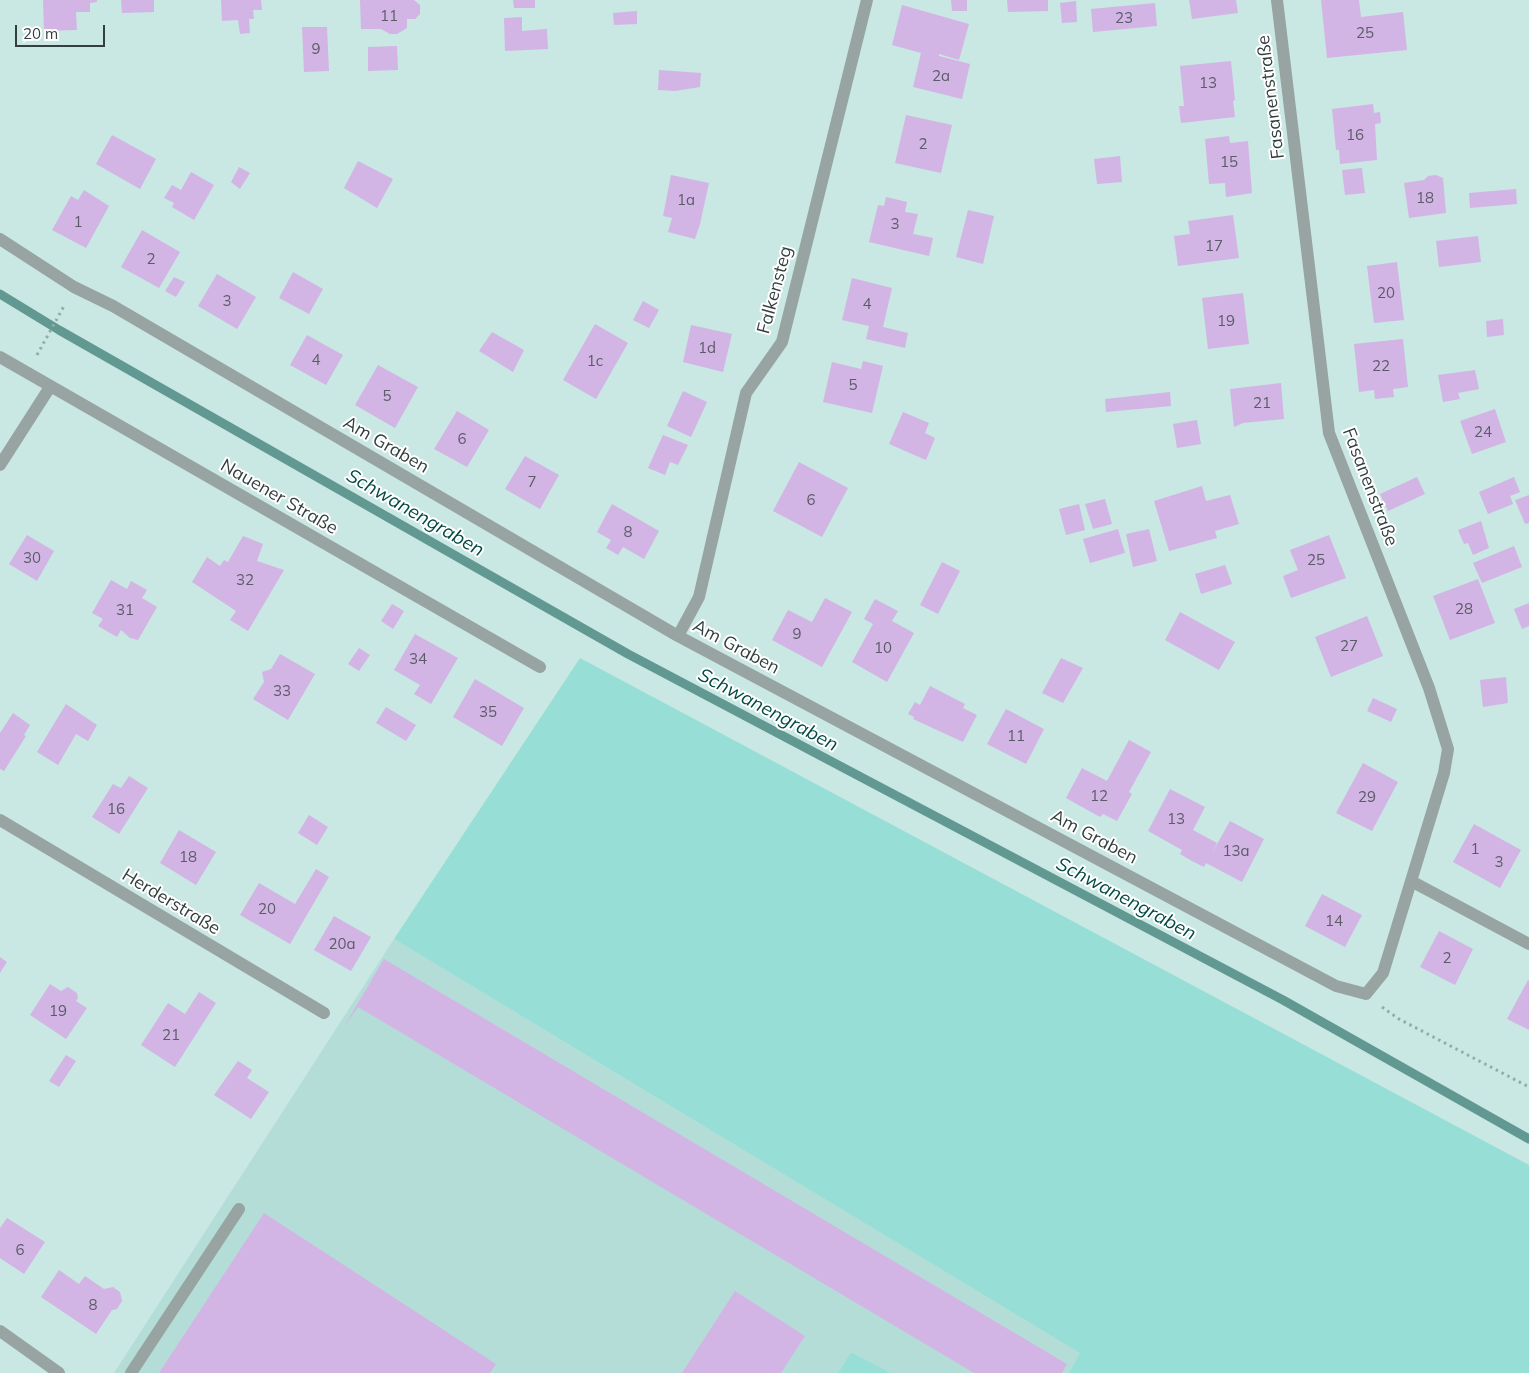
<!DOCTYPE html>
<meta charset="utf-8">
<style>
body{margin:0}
#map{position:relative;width:1529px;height:1373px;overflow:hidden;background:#c9e7e3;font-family:Mulish,sans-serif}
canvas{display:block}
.scale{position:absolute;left:15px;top:25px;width:90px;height:22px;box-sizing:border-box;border:2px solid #333f3d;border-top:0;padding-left:6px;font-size:15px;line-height:18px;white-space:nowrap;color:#333f3d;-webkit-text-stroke:4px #fff;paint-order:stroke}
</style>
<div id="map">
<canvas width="1529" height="1373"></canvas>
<div class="scale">20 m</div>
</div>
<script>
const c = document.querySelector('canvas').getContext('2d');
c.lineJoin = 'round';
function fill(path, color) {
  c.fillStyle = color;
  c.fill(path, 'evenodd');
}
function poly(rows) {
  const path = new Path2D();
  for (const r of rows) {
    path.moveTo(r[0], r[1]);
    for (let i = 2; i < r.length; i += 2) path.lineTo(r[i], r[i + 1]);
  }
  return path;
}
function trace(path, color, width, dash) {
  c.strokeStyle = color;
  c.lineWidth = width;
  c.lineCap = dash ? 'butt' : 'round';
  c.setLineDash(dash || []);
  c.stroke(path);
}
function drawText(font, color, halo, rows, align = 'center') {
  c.font = font + ' Mulish,sans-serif';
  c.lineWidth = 4;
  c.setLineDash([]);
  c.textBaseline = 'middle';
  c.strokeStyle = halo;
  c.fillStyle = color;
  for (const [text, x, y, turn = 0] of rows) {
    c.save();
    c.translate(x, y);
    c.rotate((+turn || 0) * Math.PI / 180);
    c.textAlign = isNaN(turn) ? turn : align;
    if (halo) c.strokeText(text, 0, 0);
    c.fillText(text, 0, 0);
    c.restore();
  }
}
const built = poly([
 [394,939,1081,1353,1069,1373,891,1373,851,1352,838,1373,114,1373]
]);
const green = poly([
 [580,658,1529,1165,1529,1373,1069,1373,1080,1353,394,939],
 [851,1352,891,1373,838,1373]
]);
const stream = poly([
 [0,294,59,330,628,654,1283,1000,1529,1139]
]);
const building = poly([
 [43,0,97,0,97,2,90,3,90,12,76,12,77,30,44,31],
 [121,0,154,0,154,12,122,13],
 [221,0,261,0,262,10,253,10,254,19,249,19,250,33,240,34,238,20,222,21],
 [360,0,414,0,420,5,420,14,415,19,407,19,407,28,397,34,390,34,381,29,361,29],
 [513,0,535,0,535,8,514,8],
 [951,0,967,0,967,11,952,11],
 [1007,0,1048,0,1048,11,1008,12],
 [1189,0,1236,0,1238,13,1192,19],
 [1321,0,1359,0,1361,17,1403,12,1407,50,1327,58],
 [1076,1,1077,22,1062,23,1060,3],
 [1155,3,1157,26,1093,32,1091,9],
 [902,5,969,24,959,60,939,54,939,56,970,64,962,99,913,87,921,53,892,45],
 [637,11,637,24,614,25,613,13],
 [522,17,522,31,547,29,548,49,505,51,504,18],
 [302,27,327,27,329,71,304,72],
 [397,46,398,70,368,71,368,47],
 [1231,61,1235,100,1233,101,1235,117,1181,123,1179,106,1184,106,1180,66],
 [659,70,701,73,700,87,675,91,658,90],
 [1373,104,1374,113,1380,112,1381,123,1375,124,1377,160,1340,164,1339,150,1336,150,1332,109],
 [906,115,952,125,941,173,895,163],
 [112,135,156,159,140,189,96,164],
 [1229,136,1230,143,1248,141,1252,193,1226,197,1225,183,1209,184,1205,139],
 [1120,156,1122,182,1097,184,1094,159],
 [358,161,393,179,377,208,344,188],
 [239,167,250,173,240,189,231,182],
 [1362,168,1365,193,1345,195,1342,170],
 [191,172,214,185,194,220,172,207,174,203,164,198,172,185,181,190],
 [671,175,709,183,700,224,695,239,668,232,672,218,663,216],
 [1436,175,1443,178,1446,213,1409,218,1404,183,1424,180,1428,176],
 [1516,189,1517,204,1470,208,1469,193],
 [84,190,109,206,86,248,52,230,71,196,78,200],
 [886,197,907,202,905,212,918,214,913,234,933,238,929,256,869,242,878,205,884,206],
 [968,210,994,216,983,264,956,257],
 [1233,215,1239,258,1178,266,1174,236,1190,234,1188,221],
 [142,230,180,252,159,288,121,267],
 [1478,236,1481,262,1439,267,1436,241],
 [1397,262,1404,320,1374,323,1367,266],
 [293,272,323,289,309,314,279,298],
 [217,274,256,297,237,329,198,306],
 [174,277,185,282,176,297,165,291],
 [852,278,892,288,883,327,908,333,905,348,866,339,869,326,842,320],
 [1243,293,1249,344,1208,349,1202,298],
 [643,301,659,310,649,328,633,320],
 [1503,319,1504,335,1487,337,1486,321],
 [595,324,628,343,596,399,563,380],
 [691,325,732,334,723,372,683,362],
 [492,332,524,350,513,372,479,351],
 [307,335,343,355,326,385,290,365],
 [1403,339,1408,387,1393,389,1394,397,1375,399,1374,390,1359,392,1354,344],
 [863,361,883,366,872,413,823,402,832,362,861,369],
 [378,365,418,387,395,428,355,405],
 [1475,370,1479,389,1458,393,1460,399,1443,402,1438,375],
 [1281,383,1284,419,1243,423,1234,427,1230,389],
 [683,391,707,402,691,437,667,426],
 [1170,392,1171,406,1106,412,1105,399],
 [1495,409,1506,442,1472,454,1460,421],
 [457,411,489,430,467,467,434,449],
 [903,412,929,423,925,433,935,438,926,460,889,444],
 [1197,420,1201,444,1177,448,1173,424],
 [663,435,688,445,678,465,670,462,665,475,648,468],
 [525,456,559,475,540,509,505,489],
 [799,462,848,488,822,537,773,511],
 [1417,477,1425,494,1388,511,1380,494],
 [1514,477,1520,492,1510,496,1513,504,1488,514,1479,492],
 [1202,486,1206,501,1230,495,1239,524,1215,531,1217,538,1169,551,1154,501],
 [1529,495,1529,523,1525,524,1515,500],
 [1105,499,1112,524,1093,529,1085,504],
 [612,504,659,531,644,559,623,547,618,555,606,548,611,540,597,532],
 [1079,504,1085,530,1066,535,1059,509],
 [1481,521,1489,548,1473,555,1468,543,1464,544,1458,530],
 [1118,529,1125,553,1090,563,1083,539],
 [1149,529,1157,561,1133,567,1126,534],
 [27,535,54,551,37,581,9,564],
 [1329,535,1346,578,1291,598,1283,576,1298,570,1290,550],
 [243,536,263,544,257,561,284,570,248,631,230,620,236,611,192,582,207,557,220,566,224,560,228,562],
 [1514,546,1522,567,1482,583,1473,563],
 [942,562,960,571,938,614,920,605],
 [1225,565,1232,584,1201,594,1195,574],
 [1478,579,1495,623,1450,640,1433,596],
 [111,580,127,589,131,581,147,590,142,598,157,607,138,640,130,638,121,630,117,637,98,626,103,619,92,613],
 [825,598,852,612,822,667,772,640,788,610,812,622],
 [875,599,898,611,892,621,914,633,887,682,852,662,873,624,864,619],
 [1529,603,1529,626,1522,629,1514,609],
 [392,604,404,611,393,629,381,621],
 [1180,612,1235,642,1219,670,1165,640],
 [1367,616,1383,656,1331,677,1315,637],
 [415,634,458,658,431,704,414,694,420,685,394,670],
 [359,648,370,655,359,671,348,664],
 [280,654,315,674,288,720,253,699,264,682,262,672,271,669],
 [1061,658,1083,668,1063,703,1042,693],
 [1506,677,1508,703,1483,707,1480,680],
 [475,679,524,708,502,746,453,717],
 [930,686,965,704,963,708,977,715,963,742,913,719,914,717,908,714,915,702,920,705],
 [1373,698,1397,709,1391,722,1367,711],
 [66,704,97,725,88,741,76,734,58,765,37,752],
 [386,707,416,725,406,741,376,723],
 [1006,709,1044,729,1026,764,987,744],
 [13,713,30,725,24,735,26,736,4,771,0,769,0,733],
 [1129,740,1151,752,1129,792,1132,794,1117,821,1103,814,1100,817,1066,798,1082,768,1107,781],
 [1363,763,1398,782,1372,831,1336,813],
 [129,776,148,788,119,834,92,817,113,784,121,788],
 [1170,789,1205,807,1193,830,1217,843,1211,855,1230,821,1264,839,1242,882,1206,863,1204,867,1192,861,1180,854,1182,850,1148,831],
 [309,815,328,827,317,845,298,833],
 [1474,824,1521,850,1500,888,1453,862],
 [179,830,216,852,196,885,160,863],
 [316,869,329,877,290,944,240,915,259,883,295,904],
 [1322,894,1362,915,1345,947,1305,926],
 [334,916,371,937,351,971,314,950],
 [1439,931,1473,949,1455,985,1420,967],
 [0,957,7,962,0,973],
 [384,959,1067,1364,1062,1373,974,1373,358,1007,344,1027],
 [1528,980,1529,981,1529,1030,1507,1019],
 [50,984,61,991,68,987,77,993,78,998,76,1001,87,1008,66,1039,30,1015],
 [199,992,216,1003,175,1067,141,1045,168,1003,185,1014],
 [66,1055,76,1061,59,1087,49,1081],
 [238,1061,252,1070,247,1078,269,1092,251,1119,214,1095],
 [264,1213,496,1364,490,1373,159,1373],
 [7,1218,45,1242,24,1274,0,1258,0,1228],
 [59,1270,79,1284,85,1276,104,1289,113,1287,120,1292,122,1301,117,1309,112,1310,96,1334,41,1297],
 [735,1291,805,1336,781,1373,682,1373]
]);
const path = poly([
 [37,355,64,306],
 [1382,1007,1399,1019,1529,1087]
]);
const service = poly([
 [131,1373,239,1209]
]);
const minor = poly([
 [0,239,74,287,113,306,678,636,1336,986,1366,994,1383,973,1444,773,1448,749,1429,688,1329,433,1277,0],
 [0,357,540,667],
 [0,465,50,387],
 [678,636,699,597,746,393,782,342,867,0],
 [0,820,324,1013],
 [1411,881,1529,944],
 [0,1331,59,1373]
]);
const numberNames = [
 ["11",389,16],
 ["23",1124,18],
 ["25",1365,33],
 ["9",316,49],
 ["2a",941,76],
 ["13",1208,83],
 ["16",1355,135],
 ["2",923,144],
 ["15",1229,162],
 ["18",1425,198],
 ["1a",686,200],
 ["1",78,222],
 ["3",895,224],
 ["17",1214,246],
 ["2",151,259],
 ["20",1386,293],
 ["3",227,301],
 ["4",867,304],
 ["19",1226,321],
 ["1d",707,348],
 ["4",316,360],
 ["1c",595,361],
 ["22",1381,366],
 ["5",853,385],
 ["5",387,396],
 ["21",1262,403],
 ["24",1483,432],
 ["6",462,439],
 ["7",532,482],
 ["6",811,500],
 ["8",628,532],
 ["30",32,558],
 ["25",1316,560],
 ["32",245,580],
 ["28",1464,609],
 ["31",125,610],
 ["9",797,634],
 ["27",1349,646],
 ["10",883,648],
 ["34",418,659],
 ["33",282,691],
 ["35",488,712],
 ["11",1016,736],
 ["12",1099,796],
 ["29",1367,797],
 ["16",116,809],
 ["13",1176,819],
 ["1",1475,849],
 ["13a",1236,851],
 ["18",188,857],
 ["3",1499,862],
 ["20",267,909],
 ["14",1334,921],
 ["20a",342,944],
 ["2",1447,958],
 ["19",58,1011],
 ["21",171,1035],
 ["6",20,1250],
 ["8",93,1305]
];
const streetNames = [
 ["Fasanenstraße",1271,97,-97],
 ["Falkensteg",775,290,-75],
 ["Am Graben",386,445,30],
 ["Fasanenstraße",1370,487,69],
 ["Nauener Straße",279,497,30],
 ["Am Graben",736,647,28],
 ["Am Graben",1094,837,28],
 ["Herderstraße",171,902,31]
];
const waterNames = [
 ["Schwanengraben",415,513,30],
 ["Schwanengraben",768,710,28],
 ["Schwanengraben",1126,899,28]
];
fill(built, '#b5ddd8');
fill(green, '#97dfd6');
trace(stream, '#619891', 9);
fill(building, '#d2b5e5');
trace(path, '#94aca9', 3, [2.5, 4]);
trace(service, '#98a4a2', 12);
trace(minor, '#98a4a2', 12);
drawText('15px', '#5b5c67', null, numberNames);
drawText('18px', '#333f3d', '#fff', streetNames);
drawText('italic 19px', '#044943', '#fff', waterNames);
</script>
